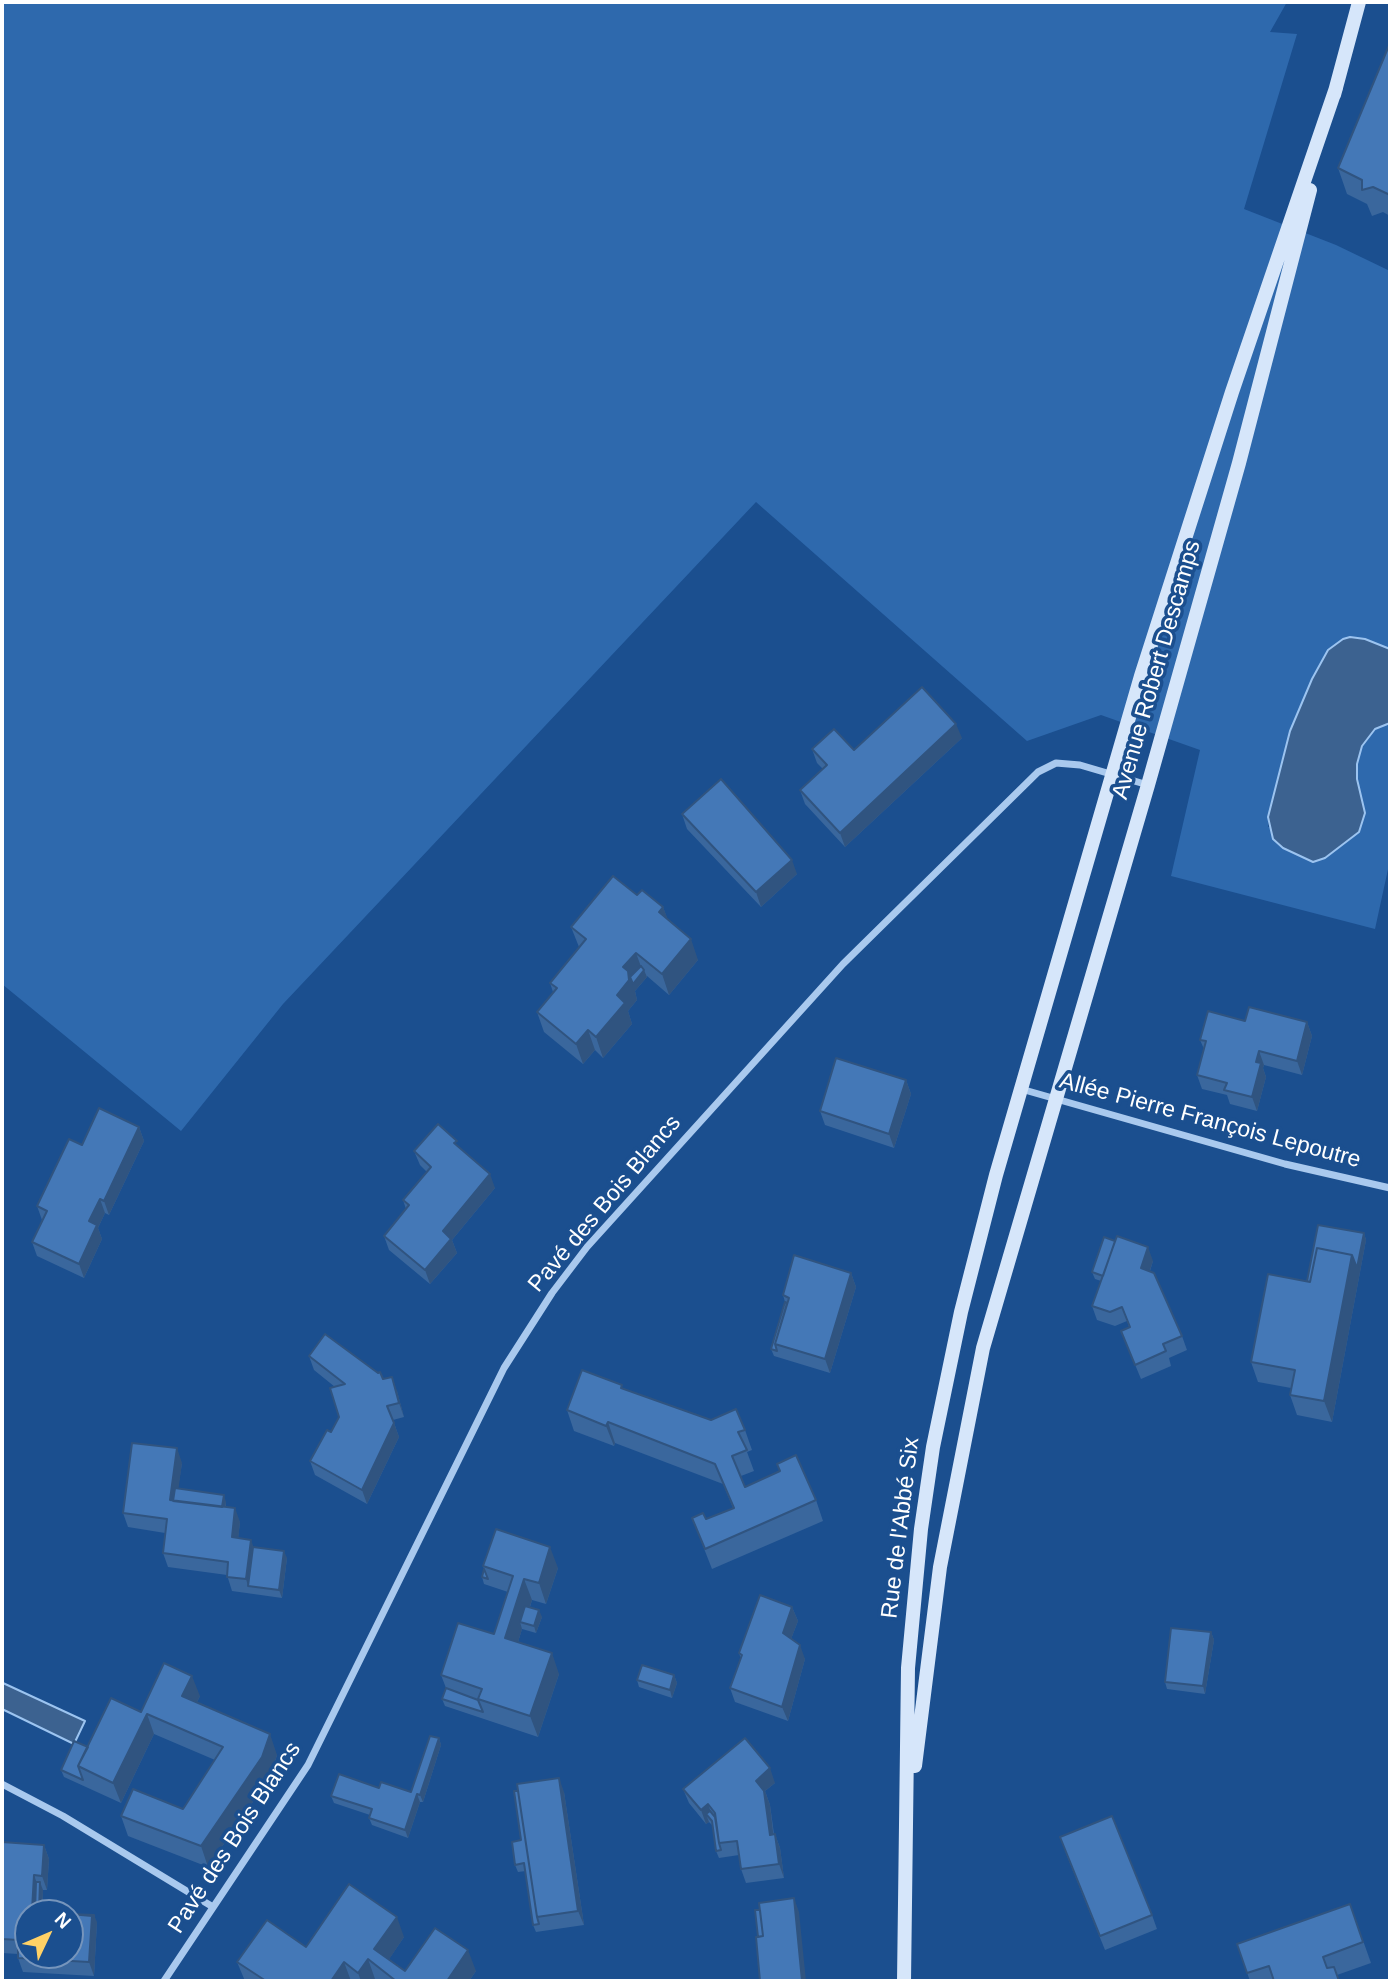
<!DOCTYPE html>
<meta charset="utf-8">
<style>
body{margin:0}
#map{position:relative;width:1392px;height:1983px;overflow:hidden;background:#1b4f8f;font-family:Helvetica,sans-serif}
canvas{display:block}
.frame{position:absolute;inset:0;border:4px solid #fff;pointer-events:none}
.north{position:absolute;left:14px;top:1899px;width:70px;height:70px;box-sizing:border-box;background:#1b4f8f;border:2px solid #7695bc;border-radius:50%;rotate:46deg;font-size:19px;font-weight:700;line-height:28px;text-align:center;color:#fff}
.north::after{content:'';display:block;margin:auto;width:24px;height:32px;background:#ffd166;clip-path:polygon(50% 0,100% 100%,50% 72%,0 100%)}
</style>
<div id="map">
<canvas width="1392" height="1983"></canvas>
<div class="frame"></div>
<div class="north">N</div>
</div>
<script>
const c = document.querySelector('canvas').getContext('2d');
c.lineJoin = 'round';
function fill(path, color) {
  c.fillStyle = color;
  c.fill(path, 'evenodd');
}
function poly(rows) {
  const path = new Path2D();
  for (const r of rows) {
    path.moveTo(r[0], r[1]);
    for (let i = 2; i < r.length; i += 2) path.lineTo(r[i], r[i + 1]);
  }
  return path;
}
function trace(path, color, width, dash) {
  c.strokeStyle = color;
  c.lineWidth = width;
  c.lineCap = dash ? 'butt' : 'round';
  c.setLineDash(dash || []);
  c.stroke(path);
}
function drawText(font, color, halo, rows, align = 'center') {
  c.font = font + ' Helvetica,sans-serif';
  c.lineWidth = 7;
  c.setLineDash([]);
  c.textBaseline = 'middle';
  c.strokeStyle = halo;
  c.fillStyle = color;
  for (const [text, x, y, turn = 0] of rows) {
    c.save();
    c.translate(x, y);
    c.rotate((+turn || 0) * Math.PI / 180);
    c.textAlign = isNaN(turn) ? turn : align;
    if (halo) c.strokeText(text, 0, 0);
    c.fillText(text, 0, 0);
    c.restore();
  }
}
const green = poly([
 [2,2,1287,2,1270,32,1297,34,1244,209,1336,245,1390,271,1390,649,1365,639,1350,637,1328,650,1312,679,1290,731,1268,816,1268,827,1365,813,1359,792,1357,764,1362,746,1375,729,1390,723,1390,860,1375,929,1171,876,1200,750,1101,715,1027,741,756,502,283,1004,181,1131,2,984]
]);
const water = poly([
 [1350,637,1365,639,1390,649,1390,723,1375,729,1362,746,1357,764,1357,779,1365,813,1359,832,1325,858,1313,862,1283,848,1273,839,1268,817,1290,731,1312,679,1328,650,1343,639,1350,637],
 [3,1683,85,1721,74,1744,2,1709,3,1683]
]);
const street = poly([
 [1021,1089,1285,1164,1390,1188],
 [2,1784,63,1816,213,1907],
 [164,1981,308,1765,504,1368,552,1293,587,1247,843,964,1038,772,1056,763,1080,765,1148,785]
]);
const secondary = poly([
 [1334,95,1359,2],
 [915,1766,940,1567,983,1348,1148,785,1239,463,1310,190],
 [904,1981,908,1668,921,1529,933,1447,961,1312,996,1175,1141,676,1232,392,1336,88]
]);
const wall = poly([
 [1390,43,1390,216,1383,212,1372,216,1367,204,1347,194,1338,168],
 [962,738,845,847,805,804,800,790,823,769,817,763,812,749,854,750],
 [682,814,797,874,761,907,687,829],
 [638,895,663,907,668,921,698,960,669,995,647,976,647,977,635,991,637,1000,628,1011,632,1024,603,1058,595,1050,583,1064,544,1032,537,1012,553,992,550,983,579,947,571,927],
 [1245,1021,1307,1022,1312,1036,1302,1075,1264,1065,1263,1068,1266,1077,1257,1111,1230,1104,1227,1095,1202,1089,1197,1075,1204,1049,1200,1040],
 [906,1080,911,1094,894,1148,825,1125,820,1111],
 [139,1127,144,1141,109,1215,105,1213,98,1228,102,1239,84,1278,37,1256,32,1242,42,1220,37,1206,82,1145],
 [459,1148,495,1188,452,1240,457,1253,430,1284,389,1250,384,1236,406,1209,403,1200,427,1172,420,1165,414,1151],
 [1364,1233,1366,1240,1332,1422,1297,1415,1290,1395,1291,1388,1258,1382,1251,1362,1307,1281],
 [1153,1261,1150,1271,1182,1336,1187,1350,1169,1358,1171,1366,1141,1379,1121,1331,1129,1327,1127,1321,1115,1326,1097,1320,1092,1306,1101,1281,1095,1279,1092,1272],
 [851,1273,856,1287,830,1373,774,1356,771,1349,785,1302,783,1295],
 [309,1356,383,1379,397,1391,404,1417,393,1420,399,1437,367,1504,315,1475,310,1461,331,1432,339,1417,335,1387,314,1370],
 [623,1389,711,1420,745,1430,752,1450,747,1452,754,1471,741,1476,745,1487,816,1500,823,1521,712,1569,692,1518,706,1519,733,1508,723,1484,615,1443,614,1446,574,1431,567,1410],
 [182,1463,178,1488,226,1502,226,1507,240,1522,238,1538,253,1547,287,1558,282,1598,232,1591,227,1575,168,1567,163,1553,165,1533,128,1527,123,1513],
 [483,1566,558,1568,546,1604,532,1600,530,1607,542,1617,536,1633,522,1629,518,1642,559,1674,538,1737,445,1706,442,1699,446,1688,441,1675,494,1634,508,1592,484,1584,482,1577,484,1569],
 [792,1607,798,1621,791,1639,805,1659,788,1721,735,1702,730,1688,741,1659,739,1653],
 [1211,1632,1214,1640,1205,1694,1167,1689,1165,1682],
 [674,1675,677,1683,672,1698,639,1687,637,1680],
 [200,1696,197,1702,277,1755,270,1777,208,1867,128,1836,121,1816,183,1809,215,1760,154,1734,121,1803,64,1777,61,1770,141,1712],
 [439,1738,441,1745,423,1802,420,1802,408,1838,372,1825,369,1818,370,1815,334,1803,331,1796,379,1788,411,1792],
 [775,1783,765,1791,770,1805,774,1834,775,1834,780,1848,784,1878,746,1883,741,1869,739,1855,719,1858,716,1851,713,1826,709,1822,706,1824,689,1803,683,1789],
 [564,1792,584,1925,536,1932,533,1925,526,1871,518,1872,515,1865,521,1840],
 [2,1842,44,1845,49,1859,47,1890,43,1890,42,1911,97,1922,94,1976,23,1972,18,1958,18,1954,2,1953],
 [1065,1851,1152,1915,1157,1929,1105,1950],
 [1350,1904,1371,1963,1337,1975,1340,1981,1250,1981,1237,1944],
 [404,1937,389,1959,405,1971,476,1971,469,1981,377,1981,375,1979,374,1981,245,1981,237,1962,306,1947]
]);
const shadedWall = poly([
 [956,724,962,738,845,847,840,833],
 [792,860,797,874,761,907,756,892],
 [663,907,671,927,659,912],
 [691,939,698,960,669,995,662,974],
 [636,953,643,972,644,970,647,977,635,991,637,1000,628,1011,632,1024,603,1058,596,1037,617,995,623,967],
 [1307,1022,1312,1036,1302,1075,1297,1061],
 [588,1030,595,1050,583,1064,576,1044],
 [1259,1051,1264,1065,1263,1068,1266,1077,1257,1111,1252,1097,1256,1062],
 [906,1080,911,1094,894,1148,889,1134],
 [139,1127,144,1141,109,1215,104,1201],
 [490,1174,495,1188,452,1240,457,1253,430,1284,425,1270,443,1231],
 [100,1199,105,1213,98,1228,102,1239,84,1278,79,1264,89,1221],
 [1364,1233,1366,1240,1332,1422,1324,1401,1352,1255],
 [1148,1247,1153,1261,1146,1282,1141,1268],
 [851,1273,856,1287,830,1373,825,1359],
 [392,1377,397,1391,404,1417,399,1403],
 [608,1422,615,1443,614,1446,606,1426],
 [394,1423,399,1437,367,1504,362,1490],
 [177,1448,182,1463,176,1507,170,1500],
 [224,1495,226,1502,224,1520,221,1512],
 [235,1508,240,1522,237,1551,232,1537],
 [251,1540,256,1554,248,1586,246,1579],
 [550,1547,558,1568,546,1604,539,1583],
 [284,1551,287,1558,282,1598,279,1590],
 [524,1579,532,1600,524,1624,520,1622,522,1629,513,1659,505,1638],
 [792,1607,798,1621,788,1647,783,1633],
 [539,1610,542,1617,536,1633,534,1626],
 [1211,1632,1214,1640,1205,1694,1203,1686],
 [800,1645,805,1659,788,1721,782,1707],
 [552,1653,559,1674,538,1737,530,1716],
 [674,1675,677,1683,672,1698,670,1690],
 [192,1676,200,1696,190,1716,182,1696],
 [147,1714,154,1734,121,1803,113,1783],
 [270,1734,277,1755,270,1777,208,1867,201,1846],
 [439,1738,441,1745,423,1802,420,1795],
 [770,1768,775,1783,765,1791,770,1805,775,1849,770,1835,756,1781],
 [559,1778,564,1792,584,1925,578,1911],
 [417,1794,420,1802,408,1838,405,1830],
 [708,1804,713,1818,706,1814,709,1822,706,1824,701,1810],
 [775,1834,780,1848,784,1878,779,1864],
 [44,1845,49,1859,47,1890,42,1876],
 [34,1875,39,1889,38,1913,32,1910],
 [40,1882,43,1890,42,1913,39,1913],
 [794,1898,799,1912,806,1981,802,1981],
 [94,1915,97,1922,94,1976,89,1962,92,1916],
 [397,1917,404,1937,382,1970,374,1949],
 [468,1950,476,1971,469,1981,447,1981],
 [368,1959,375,1979,374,1981,361,1981,358,1973],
 [344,1962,351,1981,331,1981]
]);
const building = poly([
 [1390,43,1390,195,1373,187,1362,190,1362,180,1338,168,1390,43],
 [922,687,956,724,840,833,800,790,827,765,812,749,834,729,854,750,922,687],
 [721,779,792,860,756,892,682,814,721,779],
 [613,876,637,895,642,890,663,907,659,912,691,939,662,974,636,953,623,967,628,971,629,980,617,995,625,1003,596,1037,588,1030,576,1044,537,1012,557,988,550,983,586,939,571,927,613,876],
 [641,966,644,970,633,984,630,977,641,966],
 [1249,1007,1307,1022,1297,1061,1259,1051,1256,1062,1261,1063,1252,1097,1224,1090,1227,1083,1197,1075,1206,1041,1200,1040,1208,1011,1245,1021,1249,1007],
 [836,1058,906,1080,889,1134,820,1111,836,1058],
 [99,1108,139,1127,104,1201,100,1199,89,1221,97,1225,79,1264,32,1242,47,1211,37,1206,69,1139,82,1145,99,1108],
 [438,1124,457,1141,454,1143,490,1174,443,1231,451,1239,425,1270,384,1236,409,1205,403,1200,431,1167,414,1151,438,1124],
 [1318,1225,1364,1233,1357,1268,1352,1255,1317,1248,1310,1282,1307,1281,1318,1225],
 [1117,1236,1148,1247,1141,1268,1154,1273,1182,1336,1163,1344,1166,1351,1135,1365,1121,1331,1130,1327,1122,1307,1110,1312,1092,1306,1117,1236],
 [1104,1237,1115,1241,1103,1276,1092,1272,1104,1237],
 [1317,1248,1352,1255,1324,1401,1290,1395,1295,1370,1251,1362,1268,1274,1310,1282,1317,1248],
 [794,1255,851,1273,825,1359,775,1344,789,1298,783,1295,794,1255],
 [785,1302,787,1303,775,1344,777,1351,771,1349,785,1302],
 [325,1334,378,1373,380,1372,383,1379,392,1377,399,1403,387,1406,394,1423,362,1490,310,1461,327,1430,331,1432,339,1417,330,1388,345,1384,309,1356,325,1334],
 [582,1370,622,1385,621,1388,711,1420,736,1409,745,1430,738,1432,747,1450,732,1456,745,1487,780,1471,777,1464,796,1455,816,1500,705,1549,692,1518,703,1513,706,1519,734,1508,715,1464,608,1422,606,1426,567,1410,582,1370],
 [132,1443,177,1448,170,1500,235,1508,232,1537,251,1540,246,1579,227,1577,228,1562,163,1553,167,1519,123,1513,132,1443],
 [175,1488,224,1495,222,1507,173,1501,175,1488],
 [496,1529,550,1547,539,1583,524,1579,505,1638,552,1653,530,1716,478,1699,482,1689,441,1675,458,1623,494,1634,513,1576,483,1566,496,1529],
 [253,1547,284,1551,279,1590,248,1586,253,1547],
 [484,1569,488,1579,482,1577,484,1569],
 [760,1595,792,1607,783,1633,800,1645,782,1707,730,1688,742,1655,739,1653,760,1595],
 [525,1606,539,1610,534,1626,520,1622,525,1606],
 [1171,1628,1211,1632,1203,1686,1165,1682,1171,1628],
 [164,1663,192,1676,182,1696,270,1734,262,1757,201,1846,121,1816,133,1789,183,1809,223,1747,147,1714,113,1783,78,1766,111,1698,141,1712,164,1663],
 [642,1665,674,1675,670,1690,637,1680,642,1665],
 [446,1688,478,1700,483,1712,442,1699,446,1688],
 [430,1736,439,1738,420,1795,417,1794,405,1830,369,1818,372,1809,331,1796,339,1774,379,1788,381,1782,411,1792,430,1736],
 [745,1738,770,1768,756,1781,764,1791,770,1835,775,1834,779,1864,741,1869,737,1841,719,1843,715,1813,708,1804,701,1810,683,1789,745,1738],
 [74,1741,88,1747,78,1766,83,1780,61,1770,74,1741],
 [559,1778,578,1911,537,1917,517,1784,559,1778],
 [514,1791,518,1791,537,1917,539,1924,533,1925,524,1863,515,1865,512,1842,521,1840,514,1791],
 [710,1811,715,1817,719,1843,721,1850,716,1851,712,1821,706,1814,710,1811],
 [1112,1816,1152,1915,1100,1936,1060,1837,1112,1816],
 [2,1842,44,1845,42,1876,34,1875,32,1910,58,1913,28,1913,28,1955,70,1955,70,1914,92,1916,89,1962,18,1958,18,1940,2,1939,2,1842],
 [36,1882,40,1882,39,1911,35,1911,36,1882],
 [349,1884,397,1917,374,1949,405,1971,435,1928,468,1950,447,1981,396,1981,368,1959,358,1973,344,1962,331,1981,266,1981,237,1962,267,1920,306,1947,349,1884],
 [794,1898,802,1981,760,1981,756,1937,763,1936,759,1903,794,1898],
 [1350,1904,1363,1942,1323,1957,1327,1968,1334,1967,1339,1981,1274,1981,1269,1966,1247,1973,1237,1944,1350,1904],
 [755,1910,760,1910,763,1936,758,1937,755,1910],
 [70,1914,94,1915,94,1923,92,1916,70,1914]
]);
const streetNames = [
 ["Avenue Robert Descamps",1157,670,-74],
 ["Allée Pierre François Lepoutre",1210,1121,15],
 ["Pavé des Bois Blancs",605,1204,-50],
 ["Rue de l'Abbé Six",901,1528,-83],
 ["Pavé des Bois Blancs",235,1838,-57]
];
fill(green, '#2e69ad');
fill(water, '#3c6290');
trace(water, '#9cc4f0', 2);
trace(street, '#a9c9ee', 7);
trace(secondary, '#d6e6fa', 14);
fill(wall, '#3a679d');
fill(shadedWall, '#305480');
fill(building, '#4478b7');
trace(building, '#305480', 2);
drawText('23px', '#fff', '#1b4f8f', streetNames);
</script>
